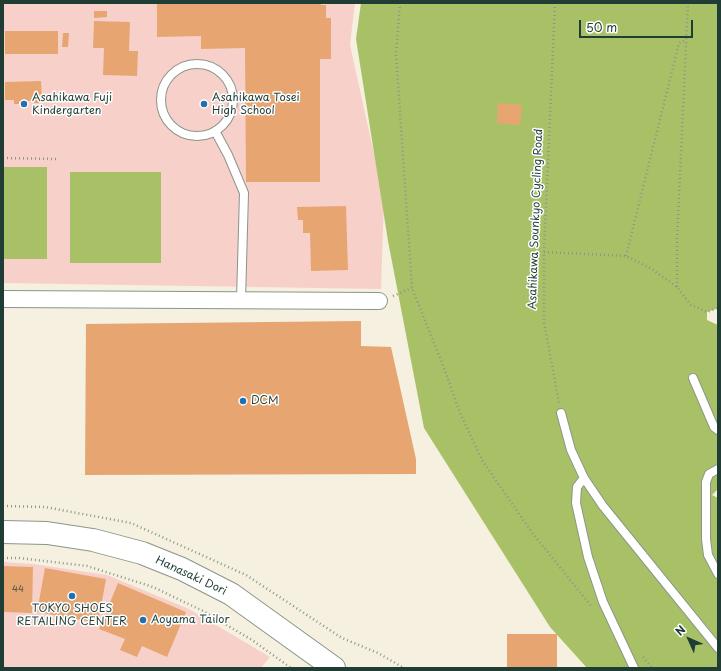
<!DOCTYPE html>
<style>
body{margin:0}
#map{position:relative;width:721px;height:671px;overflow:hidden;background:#f5f0df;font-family:"Playpen Sans",sans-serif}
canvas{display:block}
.frame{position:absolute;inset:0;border:4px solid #1f3d34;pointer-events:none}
.north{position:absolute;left:669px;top:619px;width:40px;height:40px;-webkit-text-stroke:3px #fff;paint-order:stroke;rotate:315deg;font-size:11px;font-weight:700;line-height:16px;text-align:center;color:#1f3d34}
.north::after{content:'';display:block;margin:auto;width:14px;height:18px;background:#1f3d34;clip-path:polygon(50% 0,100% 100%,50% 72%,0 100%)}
.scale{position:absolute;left:579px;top:20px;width:114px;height:18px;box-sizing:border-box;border:2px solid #1f3d34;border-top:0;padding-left:5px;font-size:12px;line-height:14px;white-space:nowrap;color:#1f3d34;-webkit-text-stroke:3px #fff;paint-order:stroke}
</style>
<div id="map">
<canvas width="721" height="671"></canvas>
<div class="frame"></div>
<div class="north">N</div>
<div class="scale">50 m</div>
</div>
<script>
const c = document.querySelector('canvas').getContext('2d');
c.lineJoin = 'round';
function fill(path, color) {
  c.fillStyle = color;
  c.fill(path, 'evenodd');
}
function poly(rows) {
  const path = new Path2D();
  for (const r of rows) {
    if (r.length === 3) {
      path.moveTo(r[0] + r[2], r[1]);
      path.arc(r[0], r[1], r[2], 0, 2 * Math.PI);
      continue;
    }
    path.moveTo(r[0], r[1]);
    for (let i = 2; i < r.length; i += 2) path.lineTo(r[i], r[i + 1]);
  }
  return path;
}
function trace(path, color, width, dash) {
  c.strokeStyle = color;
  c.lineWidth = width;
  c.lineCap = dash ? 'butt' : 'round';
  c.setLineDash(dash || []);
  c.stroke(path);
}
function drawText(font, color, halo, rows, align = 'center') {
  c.font = font + ' "Playpen Sans",sans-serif';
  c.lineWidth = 3;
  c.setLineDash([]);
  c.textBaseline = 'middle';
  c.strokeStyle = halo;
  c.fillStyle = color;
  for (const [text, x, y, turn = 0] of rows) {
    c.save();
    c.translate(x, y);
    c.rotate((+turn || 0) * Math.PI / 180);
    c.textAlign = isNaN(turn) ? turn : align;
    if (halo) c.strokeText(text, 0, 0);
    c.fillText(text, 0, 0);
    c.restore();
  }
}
const built = poly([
 [3,3,355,3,350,45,384,199,381,289,3,283],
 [3,562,33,564,107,575,189,609,270,657,261,668,3,668]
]);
const green = poly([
 [361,3,718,3,718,308,707,312,707,320,718,325,718,489,712,495,718,498,718,668,587,668,550,627,424,428,388,241,356,39],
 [3,167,47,167,47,259,3,259],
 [70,172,161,172,161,263,70,263]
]);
const building = poly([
 [157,3,321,3,321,5,326,5,326,18,331,18,331,59,320,59,320,182,246,182,245,48,201,49,201,36,157,37],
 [94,11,107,11,107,17,94,18],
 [94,21,130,22,129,51,138,51,137,76,103,75,104,48,93,48],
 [5,31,58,31,58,54,5,54],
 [63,33,69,33,68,47,62,47],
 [41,81,42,101,39,101,39,103,34,103,34,101,19,101,19,104,14,104,14,100,5,100,5,82],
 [498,103,522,105,520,125,497,123],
 [346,206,348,270,311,271,310,233,303,233,303,220,298,220,297,207],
 [361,321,361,346,391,347,416,459,416,474,85,475,86,324],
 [3,566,33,567,32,613,3,612],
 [45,568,106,579,98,623,37,612],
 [118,583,186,612,167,657,142,646,137,657,120,650,125,639,99,629],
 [507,634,557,634,557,668,507,668]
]);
const path = poly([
 [400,3,396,54,412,288,444,368,460,413,482,460,533,534,592,607],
 [555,3,544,252,544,322,559,403],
 [3,158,57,159],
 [544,252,626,256,650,268,677,287,691,305,707,312,718,308],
 [626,256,679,43,686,40],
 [677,287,677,239,688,3],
 [393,296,412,288],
 [3,506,45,507,131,523,246,575,342,638,378,653,404,668],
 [3,558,19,558,87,566,153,587,203,611,252,640,291,668],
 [643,657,652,668]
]);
const lane = poly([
 [197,100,36],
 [215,131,228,155,244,193,241,300],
 [693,378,714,427,718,430],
 [561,413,571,450,584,478,603,506,718,648],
 [718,469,709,474,706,482,706,539,708,555,718,574],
 [584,478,577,487,576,503,588,557,603,602,634,668]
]);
const street = poly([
 [3,299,379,301]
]);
const secondary = poly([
 [3,532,47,533,93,540,142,553,182,569,231,594,334,668]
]);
const markers = [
 [24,104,4,"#1f6fb2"],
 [204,104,4,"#1f6fb2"],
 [243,401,4,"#1f6fb2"],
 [72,596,4,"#1f6fb2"],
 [143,620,4,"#1f6fb2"]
];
const numberNames = [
 ["44",18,590]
];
const poiNames = [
 ["Asahikawa Fuji",32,98],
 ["Kindergarten",32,111],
 ["Asahikawa Tosei",212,98],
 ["High School",212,111],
 ["DCM",251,401],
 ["TOKYO SHOES",72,609,"center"],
 ["RETAILING CENTER",72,622,"center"],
 ["Aoyama Tailor",151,620]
];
const streetNames = [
 ["Asahikawa Sounkyo Cycling Road",536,219,-88],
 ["Hanasaki Dori",191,576,25]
];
fill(built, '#f7d0ca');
fill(green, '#a9c166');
fill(building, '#e7a671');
trace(lane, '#8a968a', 10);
trace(street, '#8a968a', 18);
trace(secondary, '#8a968a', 24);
trace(path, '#8a968a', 2.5, [1, 3]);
trace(lane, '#fff', 8);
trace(street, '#fff', 16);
trace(secondary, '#fff', 22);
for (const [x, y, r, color] of markers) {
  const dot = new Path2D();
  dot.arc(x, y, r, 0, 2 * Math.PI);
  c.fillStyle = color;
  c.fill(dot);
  trace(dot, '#fff', 1.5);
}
drawText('9px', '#515743', null, numberNames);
drawText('11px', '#1f3d34', '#fff', poiNames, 'left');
drawText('11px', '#1f3d34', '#fff', streetNames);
</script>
